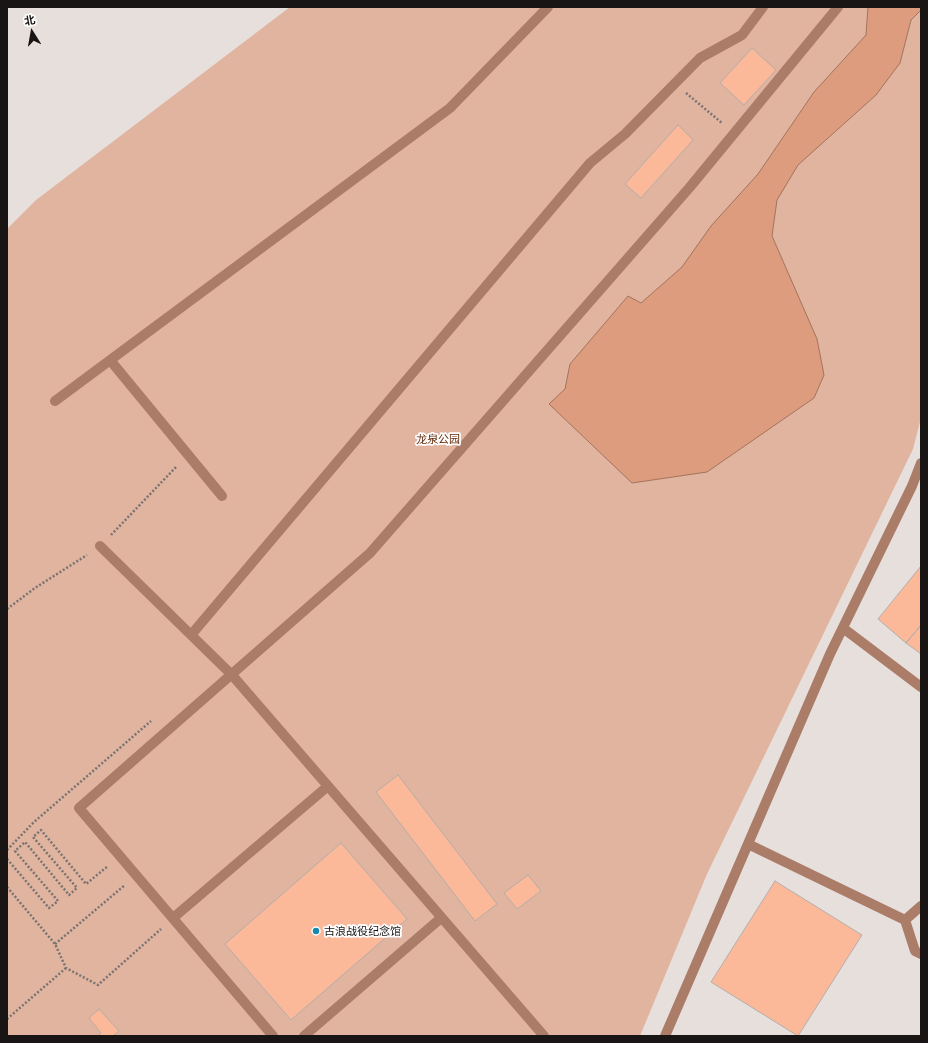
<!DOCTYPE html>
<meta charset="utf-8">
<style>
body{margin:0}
#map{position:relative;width:928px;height:1043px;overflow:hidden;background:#e6dfdc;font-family:Ubuntu,"Noto Sans SC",sans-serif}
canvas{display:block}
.frame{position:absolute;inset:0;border:8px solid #181514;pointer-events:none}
.north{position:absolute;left:12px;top:12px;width:40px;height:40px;-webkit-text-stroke:3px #fff;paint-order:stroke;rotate:349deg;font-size:11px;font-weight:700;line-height:16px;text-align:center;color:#181514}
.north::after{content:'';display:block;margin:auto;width:14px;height:18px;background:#181514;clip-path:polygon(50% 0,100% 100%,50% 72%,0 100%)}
</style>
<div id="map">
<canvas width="928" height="1043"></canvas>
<div class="frame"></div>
<div class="north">北</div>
</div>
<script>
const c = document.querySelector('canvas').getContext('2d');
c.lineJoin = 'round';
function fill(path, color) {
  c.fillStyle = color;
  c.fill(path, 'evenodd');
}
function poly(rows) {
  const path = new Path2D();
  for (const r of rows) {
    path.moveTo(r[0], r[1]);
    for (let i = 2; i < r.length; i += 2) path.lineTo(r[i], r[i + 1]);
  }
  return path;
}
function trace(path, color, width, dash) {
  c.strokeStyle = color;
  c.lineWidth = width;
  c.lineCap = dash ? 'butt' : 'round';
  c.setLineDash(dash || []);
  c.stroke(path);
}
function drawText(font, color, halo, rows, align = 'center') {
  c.font = font + ' Ubuntu,"Noto Sans SC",sans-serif';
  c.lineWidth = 3.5;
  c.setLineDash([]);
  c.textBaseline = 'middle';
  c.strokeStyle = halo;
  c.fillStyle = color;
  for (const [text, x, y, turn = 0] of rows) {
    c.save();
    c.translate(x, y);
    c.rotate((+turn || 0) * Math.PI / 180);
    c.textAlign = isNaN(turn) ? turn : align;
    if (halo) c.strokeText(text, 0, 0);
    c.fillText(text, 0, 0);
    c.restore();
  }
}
const green = poly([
 [290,7,921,7,921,418,913,449,707,874,640,1036,7,1036,7,229,36,200]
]);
const water = poly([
 [868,7,921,7,921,10,911,20,900,63,876,95,798,165,777,200,772,236,817,339,824,375,814,398,707,472,632,483,549,404,565,389,570,364,628,296,641,303,682,267,711,226,758,174,814,92,866,35,868,7]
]);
const building = poly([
 [752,48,776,70,744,105,720,83,752,48],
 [678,125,693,140,641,198,625,184,678,125],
 [921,566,921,625,906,643,878,619,921,566],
 [921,625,921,654,906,643,921,625],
 [398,775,497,904,475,921,376,792,398,775],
 [341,843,407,919,291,1020,225,944,341,843],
 [528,875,541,891,517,909,504,893,528,875],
 [775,881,862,935,798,1036,711,982,775,881],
 [99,1009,119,1031,113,1036,97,1036,101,1033,89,1018,99,1009]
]);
const path = poly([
 [686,93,722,123],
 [111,535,177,466],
 [7,609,35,588,87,555],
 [7,850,34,822,151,721],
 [7,859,49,908,58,901,15,851,25,842,69,895,77,888,33,837,41,830,86,884,108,866],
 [7,887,55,944,66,968,98,985,161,929],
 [55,944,125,885],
 [7,1019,66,968]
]);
const minor = poly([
 [110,360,222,496],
 [55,401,450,108,548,7],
 [100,546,232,675,544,1036],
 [843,628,921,687],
 [191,635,590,163,625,134,700,58,742,35,763,7],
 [748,844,905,920,921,906],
 [173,918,328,786],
 [905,920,915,951,921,954],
 [273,1036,79,808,370,553,690,187,838,7],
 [304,1036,441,918],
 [665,1036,830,654,912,486,921,463]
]);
const markers = [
 [316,931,4,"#158aae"]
];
const parkNames = [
 ["龙泉公园",438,439]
];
const poiNames = [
 ["古浪战役纪念馆",324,931]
];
fill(green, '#e1b4a0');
fill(water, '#dd9c7e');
trace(water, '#a2745e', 1);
fill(building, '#fcb99a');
trace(building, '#b4ada9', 1);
trace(path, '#787371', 2.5, [2, 2]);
trace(minor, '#ab7c67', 10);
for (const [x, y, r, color] of markers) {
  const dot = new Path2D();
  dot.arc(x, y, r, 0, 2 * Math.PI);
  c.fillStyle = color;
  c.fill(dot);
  trace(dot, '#fff', 1.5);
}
drawText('11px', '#662b0a', '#fff', parkNames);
drawText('11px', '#181514', '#fff', poiNames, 'left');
</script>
